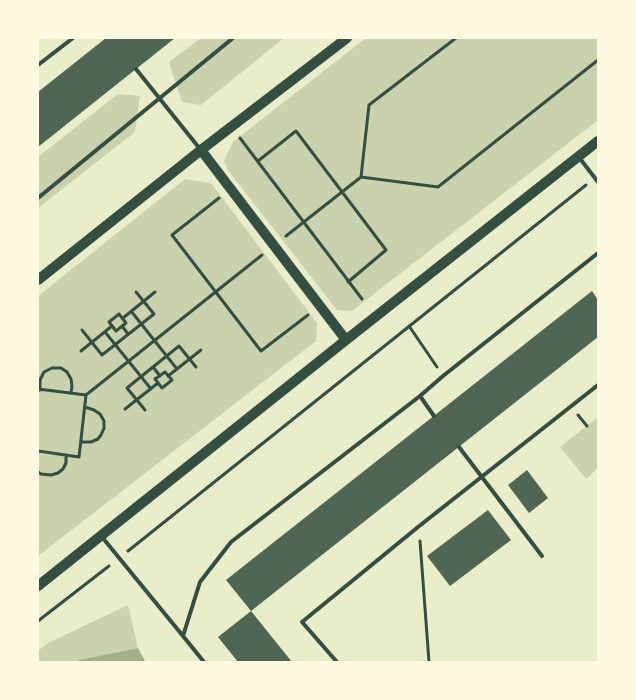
<!DOCTYPE html>
<style>
body{margin:0}
#map{position:relative;width:636px;height:700px;overflow:hidden;background:#e9edc9;font-family:Inter,sans-serif}
canvas{display:block}
.frame{position:absolute;inset:0;border:39px solid #fefae0;pointer-events:none}
</style>
<div id="map">
<canvas width="636" height="700"></canvas>
<div class="frame"></div>
</div>
<script>
const c = document.querySelector('canvas').getContext('2d');
c.lineJoin = 'round';
function fill(path, color) {
  c.fillStyle = color;
  c.fill(path, 'evenodd');
}
function poly(rows) {
  const path = new Path2D();
  for (const r of rows) {
    path.moveTo(r[0], r[1]);
    for (let i = 2; i < r.length; i += 2) path.lineTo(r[i], r[i + 1]);
  }
  return path;
}
function trace(path, color, width, dash) {
  c.strokeStyle = color;
  c.lineWidth = width;
  c.lineCap = dash ? 'butt' : 'round';
  c.setLineDash(dash || []);
  c.stroke(path);
}
const green = poly([
 [201,38,284,38,201,105,182,102,169,62],
 [366,38,598,38,598,120,352,311,337,310,227,169,224,160,234,141],
 [118,94,140,96,135,132,38,208,38,157],
 [185,179,211,183,317,323,316,341,38,556,38,296],
 [598,417,598,470,597,469,586,479,560,447],
 [128,605,138,648,79,660,76,662,38,662,38,651,48,643]
]);
const water = poly([
 [138,648,145,661,145,662,76,662,79,660]
]);
const building = poly([
 [106,38,175,38,38,147,38,92],
 [592,291,598,300,598,337,251,611,226,580],
 [527,470,548,498,529,513,508,485],
 [488,510,511,540,450,586,427,556],
 [251,611,292,662,238,662,218,637]
]);
const path = poly([
 [456,38,369,105,361,177,438,187,598,60],
 [240,138,362,299],
 [258,161,296,131,386,250,348,282],
 [219,198,172,235,261,351,308,315],
 [286,236,361,177],
 [131,311,177,369],
 [119,314,126,323,116,331,109,322,119,314],
 [123,318,155,292],
 [122,326,128,334],
 [409,326,437,367],
 [82,330,102,355,154,314,136,292],
 [105,332,151,389],
 [81,351,112,326],
 [153,367,160,376],
 [165,372,172,380,162,388,155,379,165,372],
 [168,376,201,350],
 [38,389,86,395,79,457,38,451],
 [40,390,40,380,44,372,52,368,61,368,67,372,71,379,72,386,71,393],
 [86,395,262,255],
 [125,409,158,383],
 [145,410,127,388,179,346,196,367],
 [578,415,587,426],
 [81,442,91,442,98,439,101,435,104,428,104,421,100,414,94,410,85,407],
 [38,472,41,474,51,475,58,473,63,469,66,463,66,455],
 [420,541,429,662],
 [128,551,586,185],
 [38,621,109,566]
]);
const service = poly([
 [38,65,73,38],
 [136,69,200,149],
 [578,156,598,182],
 [38,198,233,38],
 [420,396,434,416],
 [459,447,542,556],
 [102,537,183,636,204,662],
 [183,636,200,582,231,542,420,396,443,376,598,253],
 [337,662,302,622,418,527,598,385]
]);
const secondary = poly([
 [201,150,346,340],
 [38,280,201,150,347,38],
 [38,586,346,340,598,141]
]);
fill(green, '#cad2ad');
fill(water, '#a3b18a');
fill(building, '#4f6655');
trace(path, '#344e41', 3);
trace(service, '#344e41', 4);
trace(secondary, '#344e41', 10);
</script>
